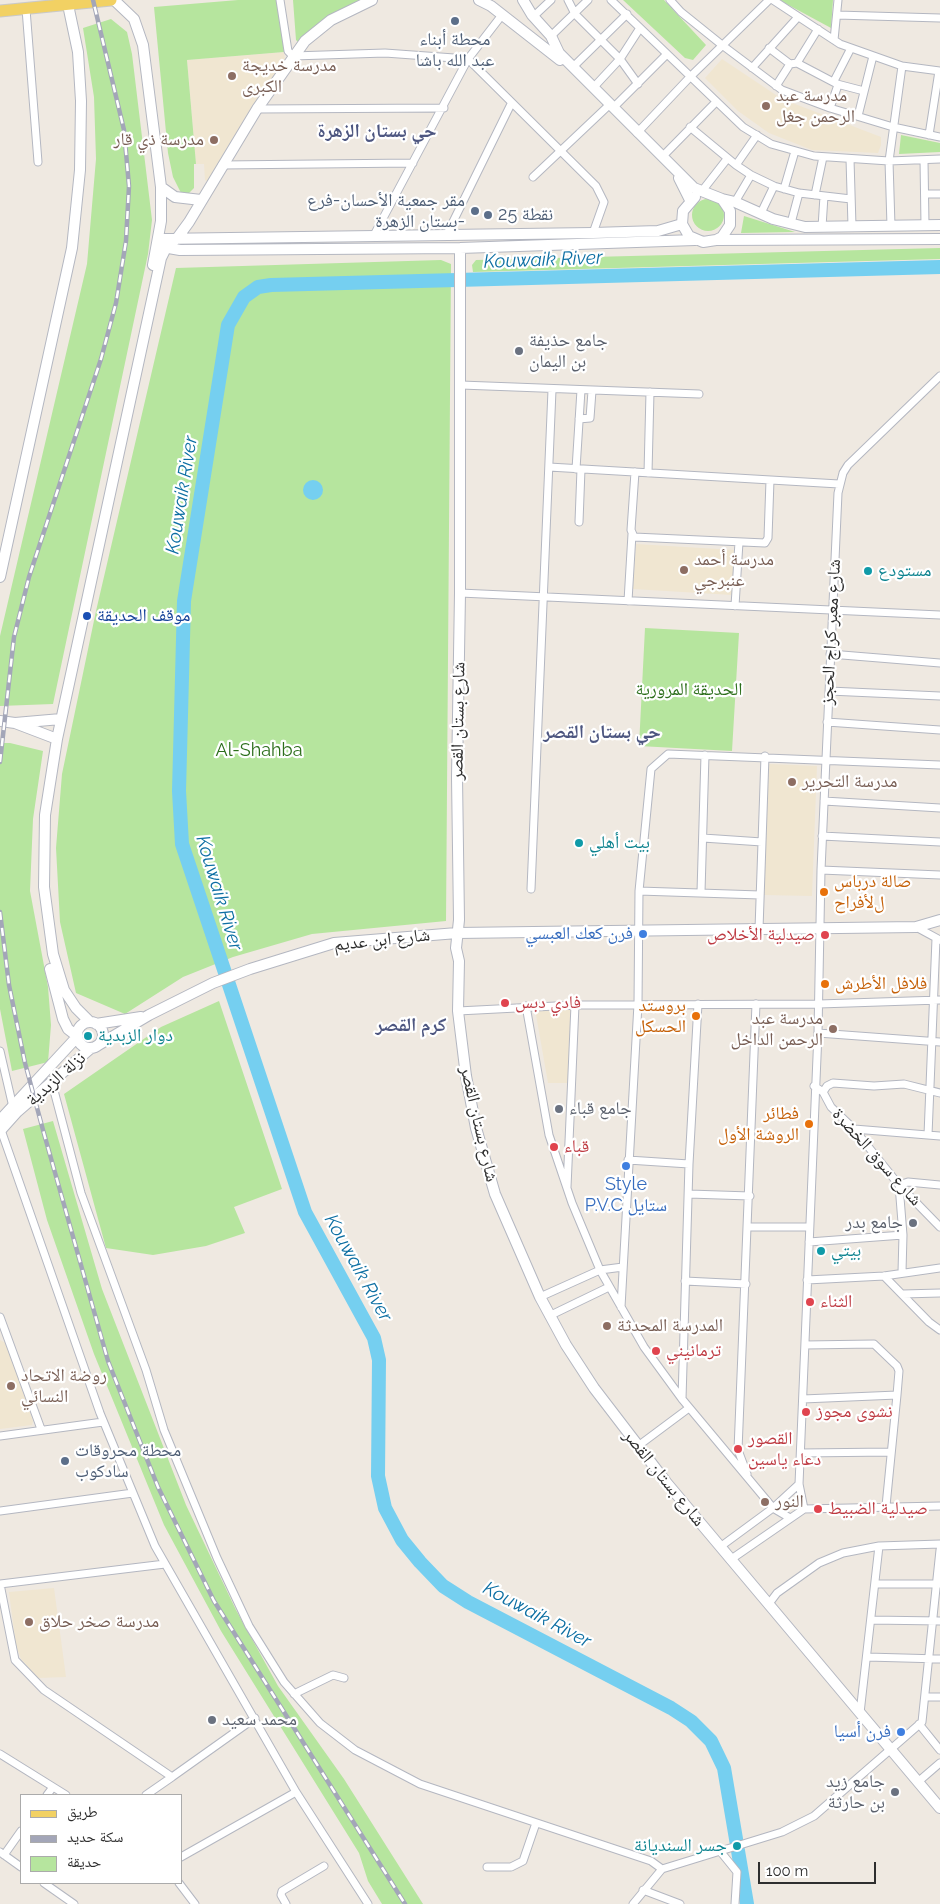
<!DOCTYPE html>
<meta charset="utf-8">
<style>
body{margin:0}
#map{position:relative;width:940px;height:1904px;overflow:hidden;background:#efe9e1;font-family:Raleway,"Noto Naskh Arabic",sans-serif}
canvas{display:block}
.legend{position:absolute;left:20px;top:1794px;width:162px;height:90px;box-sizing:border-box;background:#fff;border:1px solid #ababab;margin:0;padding:6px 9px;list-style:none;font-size:15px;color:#2e2e2e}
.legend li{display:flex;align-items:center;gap:10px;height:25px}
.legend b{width:25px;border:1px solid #ababab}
.scale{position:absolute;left:758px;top:1862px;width:118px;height:22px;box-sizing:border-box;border:2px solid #2e2e2e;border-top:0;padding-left:6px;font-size:15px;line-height:18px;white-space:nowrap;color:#2e2e2e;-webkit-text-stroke:4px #fff;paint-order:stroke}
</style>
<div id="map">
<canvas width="940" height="1904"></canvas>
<ul class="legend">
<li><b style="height:6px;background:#f2d163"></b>طريق</li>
<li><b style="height:6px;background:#a3a6b8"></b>سكة حديد</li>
<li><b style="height:14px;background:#b6e59e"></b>حديقة</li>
</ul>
<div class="scale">100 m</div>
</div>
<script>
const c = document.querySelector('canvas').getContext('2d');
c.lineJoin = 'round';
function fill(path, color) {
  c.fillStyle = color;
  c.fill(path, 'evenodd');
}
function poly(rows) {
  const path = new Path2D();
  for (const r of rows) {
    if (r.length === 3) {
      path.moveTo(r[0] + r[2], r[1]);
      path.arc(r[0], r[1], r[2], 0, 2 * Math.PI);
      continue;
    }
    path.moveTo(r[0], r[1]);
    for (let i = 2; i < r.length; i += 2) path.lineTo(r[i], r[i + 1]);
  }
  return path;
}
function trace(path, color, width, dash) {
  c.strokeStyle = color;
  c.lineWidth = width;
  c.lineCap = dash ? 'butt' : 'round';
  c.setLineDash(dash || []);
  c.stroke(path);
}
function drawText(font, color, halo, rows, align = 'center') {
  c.font = font + ' Raleway,"Noto Naskh Arabic",sans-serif';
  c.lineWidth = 4.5;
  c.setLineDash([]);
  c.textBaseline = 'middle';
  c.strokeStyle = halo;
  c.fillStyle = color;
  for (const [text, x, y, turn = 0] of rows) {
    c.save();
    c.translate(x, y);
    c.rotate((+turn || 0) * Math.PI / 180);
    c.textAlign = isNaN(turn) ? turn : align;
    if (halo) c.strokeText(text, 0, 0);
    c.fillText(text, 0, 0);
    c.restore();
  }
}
const education = poly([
 [284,52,285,62,208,182,205,180,204,164,196,164,187,60],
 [722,59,782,99,881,137,881,145,878,153,812,150,769,133,738,111,705,78],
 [636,544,734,550,732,595,633,589],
 [769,764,817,766,812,896,764,895],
 [572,1008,569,1083,548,1083,535,1009],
 [0,1340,6,1343,9,1351,33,1421,32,1425,0,1429],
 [54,1588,66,1677,38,1678,21,1659,16,1646,9,1592]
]);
const green = poly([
 [238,0,280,0,284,52,187,60,196,164,194,164,194,188,189,193,181,193,173,177,168,153,154,7],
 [293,0,365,0,302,46,296,40],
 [623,0,664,0,706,45,693,60,685,58],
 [780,0,833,0,831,28,781,1],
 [111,19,127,32,132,54,152,220,148,254,53,704,0,706,0,636,87,264,96,159,94,97,83,28],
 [901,135,940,143,940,152,899,154],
 [708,215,16],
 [744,216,795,232,741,233],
 [940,248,940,259,473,272,472,265,476,260],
 [441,260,451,264,446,921,312,934,233,957,183,977,125,1014,76,993,60,922,56,848,62,774,96,611,176,268],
 [645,628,739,633,732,751,639,746],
 [0,743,10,743,43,751,33,819,30,891,48,987,51,1025,48,1062,12,1071,0,1009],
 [219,1001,282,1189,234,1207,245,1233,206,1246,153,1255,106,1248,64,1094,161,1027],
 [53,1121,102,1289,186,1505,236,1610,278,1686,344,1779,423,1904,382,1904,368,1881,359,1853,221,1631,164,1525,94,1354,47,1220,23,1129]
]);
const water = poly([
 [313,490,10]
]);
const river = poly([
 [747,1904,724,1768,711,1741,691,1721,671,1708,468,1602,443,1586,420,1562,402,1540,385,1508,378,1476,379,1360,374,1338,305,1212,182,844,179,791,184,601,228,325,244,297,258,287,271,285,940,267]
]);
const street = poly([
 [280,0,288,51,293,56,385,53,468,59,596,186,604,202,593,233],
 [568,0,575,14,620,59,638,84],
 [611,0,743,127,771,144,814,156,889,161,940,159],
 [670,0,681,12,722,45,782,90,830,108,893,127,940,137],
 [773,0,840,44,902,66,940,71],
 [26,9,38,162],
 [837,15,940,18],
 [534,16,551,0],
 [551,36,588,0],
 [834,40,838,0],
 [769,48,790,64,797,63,837,84,864,91],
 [797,63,818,29],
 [573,67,627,14],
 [752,68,798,17],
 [776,86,790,64],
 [593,88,620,59,640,28],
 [613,108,666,55],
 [830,108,838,85,834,81,851,48],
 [257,109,444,108],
 [858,116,873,56],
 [690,127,736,165,751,175,774,186,799,193,851,199],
 [637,133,690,77,769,0],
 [929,135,939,71],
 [662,157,716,102],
 [850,159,852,226],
 [924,160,925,225],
 [222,165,413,163],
 [736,165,757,135],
 [533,177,607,107],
 [784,189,795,151],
 [702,191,727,159],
 [925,194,940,194],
 [815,195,823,157],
 [735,202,751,175],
 [761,213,774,186],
 [791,223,799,193],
 [891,226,889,161,902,66],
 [822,227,824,196],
 [446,236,511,104],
 [373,237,468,59,502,15],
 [461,385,699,394],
 [579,419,590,418,592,391],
 [549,467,839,484],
 [576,469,581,390],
 [635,472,631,530,634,537,765,543,768,538,770,480],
 [648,473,650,392],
 [579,522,581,469],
 [460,593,940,615],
 [628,601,632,534],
 [735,606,739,542],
 [830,654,940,663],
 [829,691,940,696],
 [827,722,940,730],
 [824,801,940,808],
 [822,836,940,842],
 [703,838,762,842],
 [821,870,940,875],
 [531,889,552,390],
 [639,891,760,895],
 [701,892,705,755],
 [916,927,940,940],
 [759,929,765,756],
 [526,1006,549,1135,572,1203,600,1270,644,1347,682,1399,773,1508,790,1518],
 [458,1011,575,1005,819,1004,940,1000],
 [818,1033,940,1042],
 [0,1051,13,1107],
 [52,1083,81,1193,146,1370,164,1430,217,1558,249,1626,284,1682,320,1723,355,1750,420,1784,651,1861,662,1869],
 [814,1086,823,1092,831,1107,854,1129,899,1185,940,1227],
 [823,1092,827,1086,833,1083,874,1086,904,1084,940,1093],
 [854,1129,940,1136],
 [1,1130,100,1413,155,1546,296,1792,368,1904],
 [928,1135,936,939],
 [628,1160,689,1164],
 [567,1187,575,1005],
 [689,1194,750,1196],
 [748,1227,809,1227],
 [809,1242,903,1235],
 [902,1272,903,1235,899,1185,908,1182,940,1185],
 [884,1276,929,1322,940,1330],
 [807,1280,884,1276,940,1268],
 [685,1281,746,1284],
 [903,1294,940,1293],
 [540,1297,600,1270,623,1267],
 [621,1307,638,1004,639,891,651,769,668,754,940,765],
 [549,1316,609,1287],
 [0,1317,41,1429],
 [805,1345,874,1344,897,1366,899,1371,897,1395,886,1506],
 [682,1399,689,1164,698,1004],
 [803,1399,897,1395],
 [0,1436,103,1422],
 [638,1446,689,1408],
 [801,1453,891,1452],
 [747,1474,738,1450,756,1004],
 [804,1509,799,1484,818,1033,821,870,838,493,843,473,848,465,940,376],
 [0,1511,133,1493],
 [720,1547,773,1508,799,1484],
 [730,1560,804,1509,940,1506],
 [0,1584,15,1660,44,1690,172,1777,146,1795],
 [0,1584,165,1564],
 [875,1584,940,1584],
 [768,1605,777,1593,819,1563,843,1553,879,1546,940,1544],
 [871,1620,940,1621],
 [867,1657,940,1659],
 [294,1694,333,1675,344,1678],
 [925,1697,940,1697],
 [860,1713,879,1546],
 [919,1724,940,1750],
 [0,1754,66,1795],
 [172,1777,255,1718],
 [919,1781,940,1763],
 [47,1795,53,1787],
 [720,1851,737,1872,735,1904],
 [0,1852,21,1867],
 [4,1855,21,1831],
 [181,1857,296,1792],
 [487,1867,511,1867,523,1861,536,1823],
 [44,1883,74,1904],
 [179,1883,195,1904],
 [643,1890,680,1904],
 [286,1904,281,1895,282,1891,324,1866],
 [633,1904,662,1869,782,1832,814,1816,922,1722,940,1550]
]);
const secondary = poly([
 [114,0,134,19,143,45,161,187,161,221,153,265],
 [479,0,491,6,560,60],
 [523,0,532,15,551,36,559,53,694,188,722,199,735,202,773,219,805,227,940,225],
 [679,178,690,200],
 [161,187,175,197,201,200],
 [695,197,683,211,682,224,689,236,703,242,716,240,722,237,730,225,730,211,722,199],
 [158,239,593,233,658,231,682,224],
 [716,240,940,239],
 [163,247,180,250,460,248,695,240],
 [460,248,460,593,457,777,459,920,456,948,459,961,458,1011,466,1076,476,1128,495,1194,540,1297,566,1345,594,1388,666,1482,940,1808],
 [0,577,72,248,80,170,81,101,78,52,67,0],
 [0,721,15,723,57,739],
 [15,723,61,719],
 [50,969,63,1019,68,1029,77,1036],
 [90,1022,76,1008,64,990,53,954,44,887,45,815,57,739,161,258,166,248,178,237,189,222,257,109,305,41,331,20,372,0],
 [90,1035,13],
 [96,1024,141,1017],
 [95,1047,149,1015,213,983,250,969,334,943,457,933,916,927,940,920],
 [0,1120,77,1037],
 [0,1131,17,1112,91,1048]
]);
const primary = poly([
 [0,11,111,0]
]);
const rail = poly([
 [0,762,14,637,29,577,101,359,116,303,126,241,129,186,124,130,93,0],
 [0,912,9,985,25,1063,43,1130,108,1361,158,1487,214,1601,405,1904]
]);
const markers = [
 [455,21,5,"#5c6f8a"],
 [232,76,5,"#8d6e63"],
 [766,106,5,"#8d6e63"],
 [214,140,5,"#8d6e63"],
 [475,211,5,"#5c6f8a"],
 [488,215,5,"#5c6f8a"],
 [519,351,5,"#6b7280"],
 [684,570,5,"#8d6e63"],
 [868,571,5,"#0f9aa8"],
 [87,616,5,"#1a4fb4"],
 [792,782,5,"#8d6e63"],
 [579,843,5,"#0f9aa8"],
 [824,892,5,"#e8710a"],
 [643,934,5,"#3f7fe0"],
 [825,935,5,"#e0444e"],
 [825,984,5,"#e8710a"],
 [505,1003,5,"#e0444e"],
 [696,1016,5,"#e8710a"],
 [833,1029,5,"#8d6e63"],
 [88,1036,5,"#0f9aa8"],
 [559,1109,5,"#6b7280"],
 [809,1124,5,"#e8710a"],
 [554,1147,5,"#e0444e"],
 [626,1166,5,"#3f7fe0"],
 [913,1223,5,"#6b7280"],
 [821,1251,5,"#0f9aa8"],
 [810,1302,5,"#e0444e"],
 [607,1326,5,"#8d6e63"],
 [656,1351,5,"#e0444e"],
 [11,1386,5,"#8d6e63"],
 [806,1412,5,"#e0444e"],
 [738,1449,5,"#e0444e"],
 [65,1461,5,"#5c6f8a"],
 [765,1502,5,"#8d6e63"],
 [818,1509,5,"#e0444e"],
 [29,1622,5,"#8d6e63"],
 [212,1720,5,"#6b7280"],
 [901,1732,5,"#3f7fe0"],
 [895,1792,5,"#6b7280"],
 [737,1846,5,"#0f9aa8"]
];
const serviceNames = [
 ["محطة أبناء",455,40,"center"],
 ["عبد الله باشا",455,61,"center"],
 ["مقر جمعية الأحسان-فرع",465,201,"right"],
 ["بستان الزهرة-",465,222,"right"],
 ["نقطة 25",498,215],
 ["محطة محروقات",75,1451],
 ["سادكوب",75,1472]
];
const educationNames = [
 ["مدرسة خديجة",242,66],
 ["الكبرى",242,87],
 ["مدرسة عبد",776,96],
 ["الرحمن جغل",776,117],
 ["مدرسة ذي قار",204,140,"right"],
 ["مدرسة أحمد",694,560],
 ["عنبرجي",694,581],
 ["مدرسة التحرير",802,782],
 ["مدرسة عبد",823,1019,"right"],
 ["الرحمن الداخل",823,1040,"right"],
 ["المدرسة المحدثة",617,1326],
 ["روضة الاتحاد",21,1376],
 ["النسائي",21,1397],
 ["النور",775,1502],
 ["مدرسة صخر حلاق",39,1622]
];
const worshipNames = [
 ["جامع حذيفة",529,341],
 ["بن اليمان",529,362],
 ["جامع قباء",569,1109],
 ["جامع بدر",903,1223,"right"],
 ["محمد سعيد",222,1720],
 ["جامع زيد",885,1782,"right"],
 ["بن حارثة",885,1803,"right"]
];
const cultureNames = [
 ["مستودع",878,571],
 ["بيت أهلي",589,843],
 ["دوار الزبدية",98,1036],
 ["بيتي",831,1251],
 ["جسر السنديانة",727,1846,"right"]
];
const transitNames = [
 ["موقف الحديقة",97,616]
];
const streetNames = [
 ["شارع معبر كراج الحجز",831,632,-87],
 ["شارع بستان القصر",458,721,-89],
 ["شارع ابن عديم",382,940,-6],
 ["نزلة الزبدية",56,1079,-41],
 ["شارع بستان القصر",479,1124,77],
 ["شارع سوق الخضرة",877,1157,48],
 ["شارع بستان القصر",664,1478,51]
];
const parkNames = [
 ["الحديقة المرورية",689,690],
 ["Al-Shahba",259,751]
];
const foodNames = [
 ["صالة درباس",834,882],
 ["لﻷفراح",834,903],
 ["فلافل اﻷطرش",835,984],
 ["بروستد",686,1006,"right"],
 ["الحسكل",686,1027,"right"],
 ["فطائر",799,1114,"right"],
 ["الروشة الأول",799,1135,"right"]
];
const shopNames = [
 ["فرن كعك العبسي",633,934],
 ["Style",626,1185,"center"],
 ["P.V.C ستايل",626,1206,"center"],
 ["فرن أسيا",891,1732]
];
const healthNames = [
 ["صيدلية اﻷخلاص",815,935,"right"],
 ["فادي دبس",515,1003],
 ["قباء",564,1147],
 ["الثناء",820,1302],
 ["ترمانيني",666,1351],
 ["نشوى مجوز",816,1412],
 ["القصور",748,1439],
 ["دعاء ياسين",748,1460],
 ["صيدلية الضبيط",828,1509]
];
const neighbourhoodNames = [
 ["حي بستان الزهرة",377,131],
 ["حي بستان القصر",602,732],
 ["كرم القصر",411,1025]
];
const waterNames = [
 ["Kouwaik River",543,260,-2],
 ["Kouwaik River",182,495,-81],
 ["Kouwaik River",219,893,73],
 ["Kouwaik River",358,1268,61],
 ["Kouwaik River",537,1615,28]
];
fill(education, '#f0e6d1');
fill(green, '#b6e59e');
fill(water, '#75cff0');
trace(river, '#75cff0', 14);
trace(street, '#b4b7c1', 9);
trace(secondary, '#b4b7c1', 12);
trace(primary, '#c9c9c9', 13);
trace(street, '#fff', 7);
trace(secondary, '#fff', 10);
trace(primary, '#f2d163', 11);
trace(rail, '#a3a6b8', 4.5);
trace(rail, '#fff', 2.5, [8]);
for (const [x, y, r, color] of markers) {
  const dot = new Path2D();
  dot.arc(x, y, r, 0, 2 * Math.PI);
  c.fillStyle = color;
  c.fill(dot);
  trace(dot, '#fff', 2);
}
drawText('18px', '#4e5e75', '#fff', serviceNames, 'left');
drawText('18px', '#785e54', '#fff', educationNames, 'left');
drawText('18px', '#5b616d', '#fff', worshipNames, 'left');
drawText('18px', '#0d838f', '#fff', cultureNames, 'left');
drawText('18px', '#164399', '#fff', transitNames, 'left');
drawText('18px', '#2e2e2e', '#fff', streetNames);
drawText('18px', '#2c6e1b', '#fff', parkNames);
drawText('18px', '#c56008', '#fff', foodNames, 'left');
drawText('18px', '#366cbe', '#fff', shopNames, 'right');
drawText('18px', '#be3a42', '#fff', healthNames, 'left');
drawText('bold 19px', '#4d5680', '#fff', neighbourhoodNames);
drawText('italic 19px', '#0d6fa3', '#fff', waterNames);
</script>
